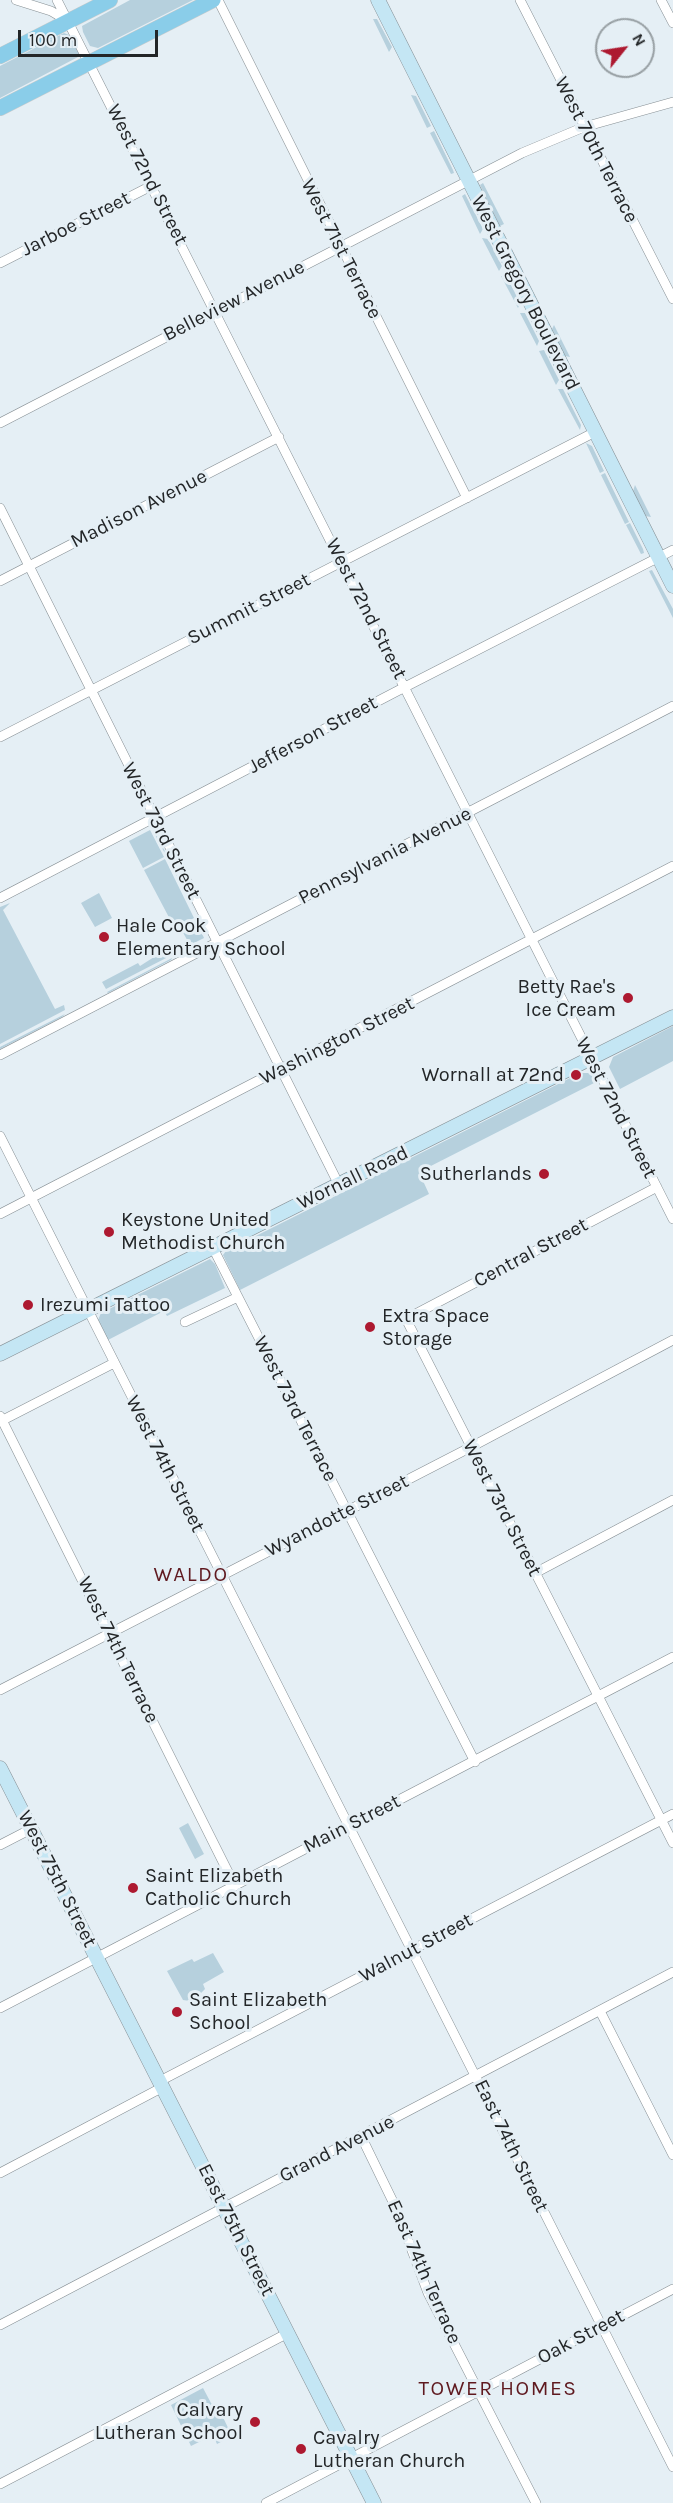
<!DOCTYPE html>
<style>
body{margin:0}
#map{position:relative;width:673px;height:2503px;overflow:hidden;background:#e5eff5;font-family:Karla,sans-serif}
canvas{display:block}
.north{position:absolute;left:595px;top:18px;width:60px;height:60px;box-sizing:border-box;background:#e5eff5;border:2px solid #979fa3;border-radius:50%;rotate:60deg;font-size:16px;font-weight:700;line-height:24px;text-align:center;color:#232628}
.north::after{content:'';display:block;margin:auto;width:21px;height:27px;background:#ad1930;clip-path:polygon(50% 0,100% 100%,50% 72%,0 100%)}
.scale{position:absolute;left:18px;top:30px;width:140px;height:27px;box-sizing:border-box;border:3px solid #232628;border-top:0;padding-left:8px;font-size:18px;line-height:21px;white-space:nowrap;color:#232628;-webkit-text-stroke:4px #e5eff5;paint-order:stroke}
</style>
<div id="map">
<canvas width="673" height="2503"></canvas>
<div class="north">N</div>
<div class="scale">100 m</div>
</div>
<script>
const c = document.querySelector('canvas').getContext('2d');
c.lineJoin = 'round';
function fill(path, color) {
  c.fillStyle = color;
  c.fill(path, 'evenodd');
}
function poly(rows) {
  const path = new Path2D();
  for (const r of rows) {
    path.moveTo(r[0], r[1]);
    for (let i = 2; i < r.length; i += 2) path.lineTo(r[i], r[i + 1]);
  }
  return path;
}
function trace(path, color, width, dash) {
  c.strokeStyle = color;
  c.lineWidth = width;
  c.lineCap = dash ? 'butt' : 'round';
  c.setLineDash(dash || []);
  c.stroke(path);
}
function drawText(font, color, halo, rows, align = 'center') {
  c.font = font + ' Karla,sans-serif';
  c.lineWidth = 6;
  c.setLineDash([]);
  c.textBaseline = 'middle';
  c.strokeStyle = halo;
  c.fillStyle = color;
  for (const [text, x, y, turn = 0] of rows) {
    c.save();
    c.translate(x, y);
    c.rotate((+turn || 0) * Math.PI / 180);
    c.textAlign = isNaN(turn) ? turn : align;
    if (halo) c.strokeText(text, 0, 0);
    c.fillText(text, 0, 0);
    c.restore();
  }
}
const green = poly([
 [130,0,193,0,98,48,90,46,83,32,82,26],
 [373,19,377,19,392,47,389,52],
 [64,33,69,35,79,53,78,57,0,98,0,66],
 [411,95,416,96,431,126,427,128],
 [434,131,453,170,454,173,451,174,430,133],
 [483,183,504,224,500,226,480,185],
 [465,194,483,229,480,234,462,196],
 [482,238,488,239,502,266,499,271],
 [501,276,507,277,520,303,518,308],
 [520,313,525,313,539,341,537,346],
 [554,325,570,357,565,356,552,329],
 [544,350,559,380,556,385,539,351],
 [558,389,563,389,581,425,580,430],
 [586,443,592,446,604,471,600,473],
 [605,473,629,522,625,524,601,475],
 [635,485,651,517,645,516,633,491],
 [630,523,643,549,644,553,641,554,626,525],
 [652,570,673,609,673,618,649,571],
 [150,830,164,857,143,868,129,841],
 [154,830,198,916,153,831],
 [165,859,194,918,179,926,178,923,173,925,144,870],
 [99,893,112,918,95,927,81,903],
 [10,903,3,910,55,1009,64,1005,65,1010,0,1044,0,907],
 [196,921,204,938,190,945,181,929],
 [165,950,168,957,106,989,102,982,138,963,140,966],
 [172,958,171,960,108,993,107,992],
 [65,1014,62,1017,0,1049,0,1047],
 [673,1026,673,1061,620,1089,609,1067,613,1057],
 [580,1073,590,1073,598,1081,419,1172,429,1194,240,1290,223,1255,226,1251],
 [210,1259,215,1264,225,1288,167,1316,164,1311,108,1340,98,1320,101,1313],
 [188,1823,204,1854,195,1859,179,1828],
 [213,1953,224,1972,203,1984,205,1989,196,1998,190,2001,183,2000,167,1971,192,1959,194,1962],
 [203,2388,211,2403,220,2411,231,2434,230,2437,217,2444,213,2435,191,2446,171,2405]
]);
const minor = poly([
 [16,0,51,11,66,20],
 [57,0,673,1219],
 [218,0,467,498],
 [520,0,673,299],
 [661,0,673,23],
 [0,263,151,186],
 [0,423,522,153,584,127,673,102],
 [0,508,339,1185],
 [0,581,279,437],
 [0,737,595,432],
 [0,898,405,687,673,550],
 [0,1055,673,706],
 [0,1136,673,2467],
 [657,1187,406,1319,673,1843],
 [0,1214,673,866],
 [213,1248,475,1762],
 [185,1322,238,1297],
 [0,1416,235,1886],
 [3,1420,114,1363],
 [535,1573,673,1500],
 [0,1690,471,1447,673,1340],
 [0,1845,31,1829],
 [0,2008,673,1657],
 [600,2011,673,2155],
 [160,2081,673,1814],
 [361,2136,396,2208,428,2293,536,2503],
 [0,2173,163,2087],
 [0,2325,673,1972],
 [0,2484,288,2333],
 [266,2503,673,2289]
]);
const secondary = poly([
 [378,0,673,586],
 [0,1354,673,1017],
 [0,1768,374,2503]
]);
const primary = poly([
 [0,56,110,0],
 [0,108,213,0]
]);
const markers = [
 [104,937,6,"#ad1930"],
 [628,998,6,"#ad1930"],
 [576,1075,6,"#ad1930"],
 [544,1174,6,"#ad1930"],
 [109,1232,6,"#ad1930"],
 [28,1305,6,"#ad1930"],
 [370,1327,6,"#ad1930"],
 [133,1888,6,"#ad1930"],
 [177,2012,6,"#ad1930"],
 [255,2422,6,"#ad1930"],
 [301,2449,6,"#ad1930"]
];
const streetNames = [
 ["West 70th Terrace",596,150,63],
 ["West 72nd Street",147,175,63],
 ["Jarboe Street",76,224,-27],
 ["West 71st Terrace",341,249,63],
 ["West Gregory Boulevard",525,293,63],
 ["Belleview Avenue",234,301,-27],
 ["Madison Avenue",139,509,-27],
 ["Summit Street",249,609,-27],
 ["West 72nd Street",366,609,63],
 ["Jefferson Street",313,735,-28],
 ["West 73rd Street",161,831,63],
 ["Pennsylvania Avenue",385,856,-27],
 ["Washington Street",337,1041,-27],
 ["West 72nd Street",616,1108,63],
 ["Wornall Road",353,1178,-26],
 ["Central Street",531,1253,-28],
 ["West 73rd Terrace",295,1409,63],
 ["West 74th Street",165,1464,63],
 ["West 73rd Street",502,1508,63],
 ["Wyandotte Street",337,1516,-27],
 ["West 74th Terrace",118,1650,64],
 ["Main Street",352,1824,-27],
 ["West 75th Street",57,1879,63],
 ["Walnut Street",416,1948,-28],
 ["East 74th Street",511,2146,64],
 ["Grand Avenue",337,2149,-27],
 ["East 75th Street",236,2230,63],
 ["East 74th Terrace",424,2272,66],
 ["Oak Street",581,2337,-28]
];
const poiNames = [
 ["Hale Cook",116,926],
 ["Elementary School",116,949],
 ["Betty Rae's",616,987,"right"],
 ["Ice Cream",616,1010,"right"],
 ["Wornall at 72nd",564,1075,"right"],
 ["Sutherlands",532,1174,"right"],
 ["Keystone United",121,1220],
 ["Methodist Church",121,1243],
 ["Irezumi Tattoo",40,1305],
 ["Extra Space",382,1316],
 ["Storage",382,1339],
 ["Saint Elizabeth",145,1876],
 ["Catholic Church",145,1899],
 ["Saint Elizabeth",189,2000],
 ["School",189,2023],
 ["Calvary",243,2410,"right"],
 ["Lutheran School",243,2433,"right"],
 ["Cavalry",313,2438],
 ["Lutheran Church",313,2461]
];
const neighbourhoodNames = [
 ["WALDO",191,1575],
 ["TOWER HOMES",498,2389]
];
fill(green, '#b6d0dd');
trace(minor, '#868f94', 10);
trace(secondary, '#868f94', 15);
trace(primary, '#cacbcb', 16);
trace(minor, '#fff', 9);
trace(secondary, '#c4e6f4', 14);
trace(primary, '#8acde9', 15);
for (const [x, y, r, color] of markers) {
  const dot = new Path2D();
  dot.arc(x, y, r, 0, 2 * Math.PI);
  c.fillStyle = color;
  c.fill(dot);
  trace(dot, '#e5eff5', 2);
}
drawText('20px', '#232628', '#e5eff5', streetNames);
drawText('20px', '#232628', '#e5eff5', poiNames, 'left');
c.letterSpacing = '1.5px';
drawText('21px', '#5f191f', '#e5eff5', neighbourhoodNames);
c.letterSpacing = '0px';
</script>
